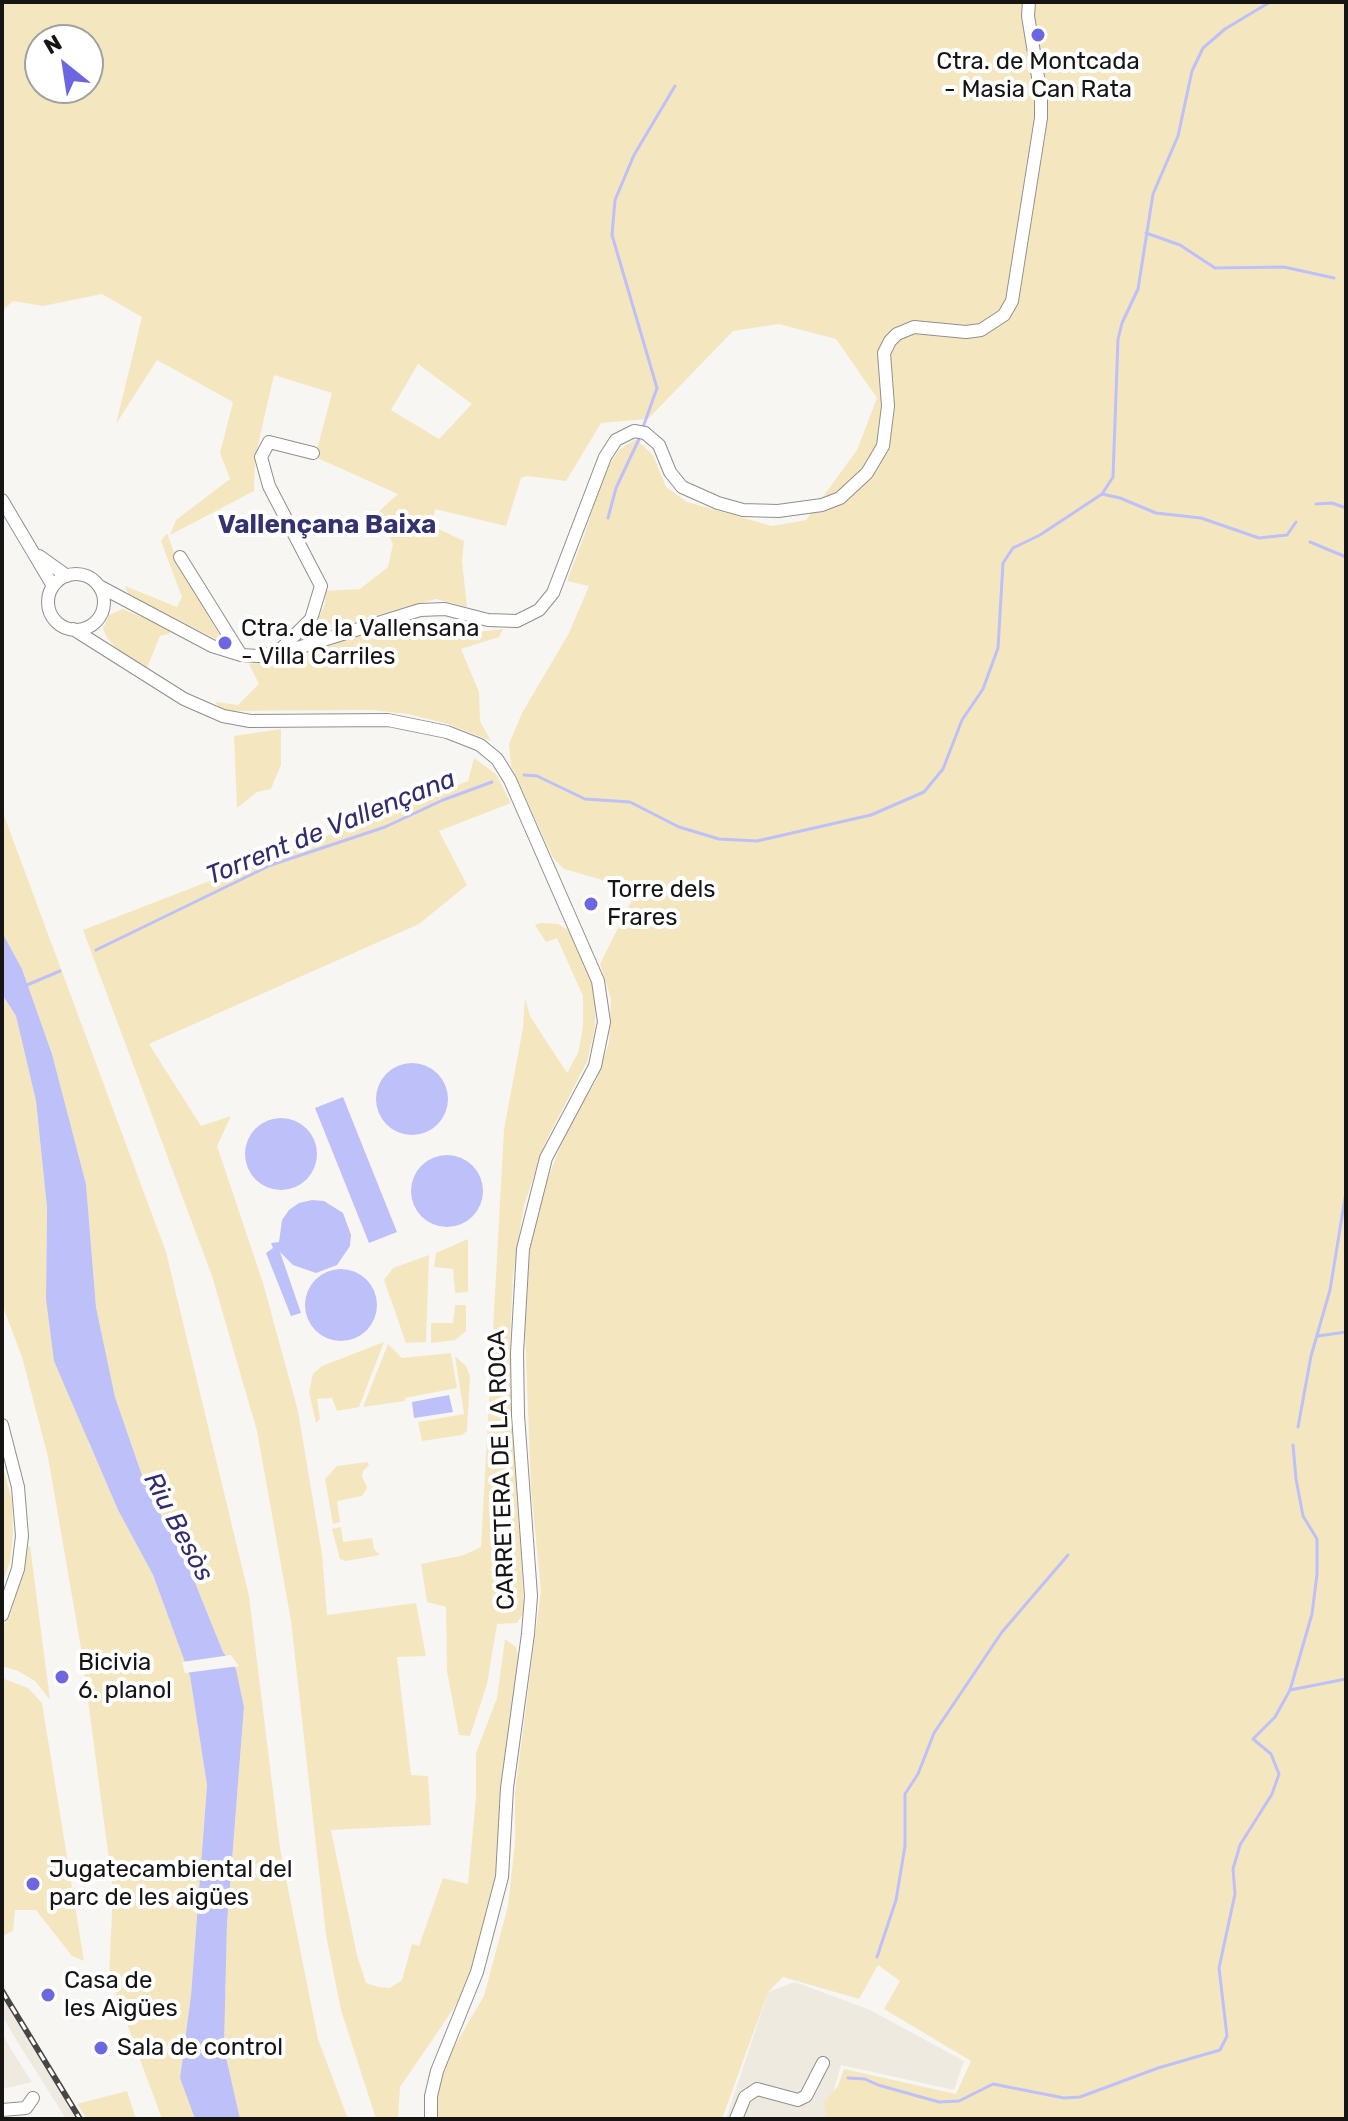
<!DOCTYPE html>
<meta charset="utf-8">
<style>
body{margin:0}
#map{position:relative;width:1348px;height:2121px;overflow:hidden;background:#f7f6f3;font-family:Rubik,sans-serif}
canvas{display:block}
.frame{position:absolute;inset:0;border:4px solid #161514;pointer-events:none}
.north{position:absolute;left:24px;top:24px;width:80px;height:80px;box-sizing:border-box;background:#fff;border:2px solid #a2a1a1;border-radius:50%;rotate:330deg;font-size:22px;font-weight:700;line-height:32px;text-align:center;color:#161514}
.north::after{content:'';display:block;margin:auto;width:28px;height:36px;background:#6d66e1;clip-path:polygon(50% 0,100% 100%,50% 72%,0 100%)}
</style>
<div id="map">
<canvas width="1348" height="2121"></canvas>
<div class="frame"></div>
<div class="north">N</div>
</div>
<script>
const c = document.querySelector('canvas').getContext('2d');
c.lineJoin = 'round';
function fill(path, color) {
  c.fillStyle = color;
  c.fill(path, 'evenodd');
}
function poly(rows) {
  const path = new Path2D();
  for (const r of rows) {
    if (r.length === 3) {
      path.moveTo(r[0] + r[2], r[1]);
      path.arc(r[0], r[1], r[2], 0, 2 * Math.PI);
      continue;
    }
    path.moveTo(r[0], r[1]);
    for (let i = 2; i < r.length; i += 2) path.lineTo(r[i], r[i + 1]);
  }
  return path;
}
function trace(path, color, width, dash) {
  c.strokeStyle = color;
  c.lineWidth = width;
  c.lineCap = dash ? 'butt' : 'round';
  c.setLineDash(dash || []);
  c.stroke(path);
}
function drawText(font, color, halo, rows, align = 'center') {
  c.font = font + ' Rubik,sans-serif';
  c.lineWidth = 8;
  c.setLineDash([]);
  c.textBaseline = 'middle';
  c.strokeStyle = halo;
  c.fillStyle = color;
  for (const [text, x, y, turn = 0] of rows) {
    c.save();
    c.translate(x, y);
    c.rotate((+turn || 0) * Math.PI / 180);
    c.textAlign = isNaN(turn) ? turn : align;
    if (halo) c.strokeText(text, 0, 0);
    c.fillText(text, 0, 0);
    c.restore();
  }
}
const built = poly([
 [2,1981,11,1999,84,2119,66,2119,17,2041,2,2016],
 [795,1982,870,2010,964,2061,954,2090,841,2065,831,2100,831,2119,726,2119,768,1992],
 [2,2033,12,2051,32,2082,2,2089]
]);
const green = poly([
 [2,2,1346,2,1346,2119,826,2119,824,2102,838,2086,844,2069,956,2094,971,2061,884,2009,900,1981,878,1965,859,1999,783,1977,768,1992,722,2119,426,2119,424,2098,484,1996,508,1906,515,1843,515,1792,541,1591,531,1489,525,1332,530,1246,547,1181,566,1131,597,1079,609,1042,611,999,600,964,637,890,564,869,553,858,511,766,509,744,522,713,569,633,589,586,567,581,584,536,604,473,619,450,636,439,653,455,666,487,687,502,772,526,806,520,857,450,877,398,836,339,779,324,733,331,648,419,601,423,566,481,527,476,521,478,506,526,435,509,432,526,464,541,462,561,467,607,436,599,371,617,293,644,313,629,325,604,325,591,360,589,388,567,393,544,377,513,398,494,315,457,332,393,274,375,255,458,254,491,170,535,176,520,230,479,220,453,233,402,157,360,116,424,142,317,102,294,43,306,13,301,2,311],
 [40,40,88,40,88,88,40,88],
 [418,364,472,404,439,439,391,410],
 [167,533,178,564,224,643,129,595,125,586,177,607,182,597,161,541],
 [123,609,172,630,168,634,160,636,147,668,121,653,107,638,103,629,109,615],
 [448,619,462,634,503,629,499,637,461,649,479,692,480,721,491,741,448,724,408,714,372,710,221,711,215,702,238,705,259,684,249,664,293,656,351,638,413,624],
 [281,729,281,765,271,789,257,792,237,808,234,736],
 [474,758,496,774,511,803,439,831,467,885,419,924,149,1044,201,1126,231,1116,217,1146,263,1283,298,1411,322,1554,327,1615,416,1603,426,1656,397,1657,411,1775,428,1776,431,1825,331,1830,357,1955,366,1983,378,1987,390,1988,402,1980,412,1944,419,1946,443,1878,468,1884,476,1796,476,1753,497,1698,505,1639,516,1647,519,1661,501,1780,496,1877,467,1983,454,2008,400,2087,398,2119,376,2119,341,2010,326,1935,291,1621,257,1431,212,1276,83,930,468,781],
 [2,810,166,1252,249,1596,280,1848,318,2039,348,2119,240,2119,224,2048,227,1924,244,1707,236,1669,223,1652,192,1575,145,1484,115,1397,96,1307,86,1184,52,1054,22,969,2,932],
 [541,923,558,924,570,931,587,967,595,995,595,1028,587,1062,546,1141,524,1205,513,1275,510,1341,524,1612,517,1623,497,1624,487,1684,470,1736,459,1735,447,1671,446,1607,427,1602,421,1564,464,1555,481,1547,504,1129,523,1028,525,998,530,1016,567,1073,578,1053,583,1027,583,996,557,938,546,942,535,925],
 [2,994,16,1016,36,1101,47,1208,46,1299,89,1443,118,1510,153,1575,190,1676,207,1784,191,1995,180,2078,195,2119,162,2119,109,1975,113,1891,82,1654,48,1457,22,1357,2,1304],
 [468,1239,468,1292,455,1293,453,1269,434,1267,436,1253],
 [429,1255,426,1342,406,1343,384,1280,393,1268],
 [455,1305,466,1305,466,1331,455,1340,431,1343,431,1323,453,1323],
 [384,1342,359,1407,337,1411,332,1398,317,1399,320,1419,316,1423,309,1392,313,1374,322,1366],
 [388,1344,402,1358,451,1353,457,1388,405,1398,405,1401,363,1407],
 [455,1356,466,1366,470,1376,467,1431,462,1435,422,1441,418,1422,464,1414],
 [367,1462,369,1465,363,1471,362,1476,367,1488,362,1496,337,1501,340,1522,333,1524,325,1479,337,1466],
 [2,1464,12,1501,13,1534,10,1562,2,1584],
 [341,1527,343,1542,372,1538,374,1549,380,1555,346,1561,340,1559,332,1529],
 [30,1546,50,1700,35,1681,18,1671,2,1666,2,1629,12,1609,27,1548],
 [2,1678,28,1688,42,1703,84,1961,72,1956,36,1910,15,1910,13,1931,2,1936],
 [127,2091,136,2119,87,2119,77,2104]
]);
const water = poly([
 [2,932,22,969,52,1054,86,1184,96,1307,115,1397,145,1484,192,1575,223,1652,236,1669,244,1707,227,1924,224,2048,240,2119,195,2119,180,2078,191,1995,207,1785,190,1676,153,1575,118,1510,54,1361,46,1299,47,1208,36,1101,16,1016,2,994],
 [412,1099,36],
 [343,1097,397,1232,369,1243,315,1108],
 [281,1154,36],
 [447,1191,36],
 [312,1200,324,1201,343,1213,351,1235,350,1246,337,1265,316,1273,293,1265,280,1252,301,1313,291,1316,266,1253,273,1248,271,1243,279,1242,282,1220,289,1210,299,1203],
 [341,1305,36],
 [449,1395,453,1412,414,1418,412,1402]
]);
const pier = poly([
 [231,1655,239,1666,185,1673,182,1662]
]);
const stream = poly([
 [1146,233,1180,245,1215,268,1284,267,1334,278],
 [642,430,657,388,612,235,615,200,634,155,675,86],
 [1102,494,1120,498,1156,513,1201,518,1259,538,1287,535,1296,522],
 [1316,504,1332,503,1346,508],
 [608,518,616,488,640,437],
 [1310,542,1346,557],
 [524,775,537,776,585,799,630,802,679,827,719,839,757,841,871,815,924,792,943,769,962,720,983,689,998,648,1003,563,1013,548,1040,535,1102,494,1113,477,1118,339,1122,323,1138,289,1153,194,1178,136,1192,71,1203,48,1225,29,1270,2],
 [96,950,271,865,385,827,443,800,492,782],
 [27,985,60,971],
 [1318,1336,1346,1332],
 [1298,1427,1311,1356,1330,1290,1346,1192],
 [1290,1690,1312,1614,1317,1574,1317,1539,1303,1516,1296,1479,1293,1445],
 [877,1957,896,1900,905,1846,905,1794,918,1774,934,1733,1002,1632,1068,1555],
 [848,2078,865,2079,878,2085,939,2102,959,2101,993,2084,1064,2098,1080,2097,1158,2068,1220,2050,1227,2036,1219,1968,1235,1894,1233,1869,1240,1845,1272,1794,1279,1774,1271,1754,1253,1739,1275,1717,1290,1690,1346,1679]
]);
const minor = poly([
 [2,500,53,586],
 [39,556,67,576],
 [180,557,241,655],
 [76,602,28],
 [99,586,212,646,241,655,259,656,291,650,420,610,445,609,488,620,517,621,539,610,553,593,605,457,616,440,634,431,645,433,659,445,670,472,682,487,718,503,743,510,778,511,822,505,840,498,867,473,883,446,888,406,884,353,890,341,897,334,914,327,966,332,981,330,1004,315,1012,301,1041,118,1041,95,1028,16,1029,2],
 [73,629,184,699,223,716,250,721,388,720,447,732,480,745,497,759,510,780,598,981,604,1022,595,1066,546,1158,523,1249,517,1353,518,1415,531,1596,528,1634,507,1788,502,1877,477,1972,437,2071,431,2096,431,2119],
 [276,654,311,619,321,586,269,486,261,457,269,442,313,453],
 [2,1425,18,1487,22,1536,18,1569,2,1615],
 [2,2110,26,2108,33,2098],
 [736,2119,745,2097,757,2089,798,2100,806,2096,823,2063]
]);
const rail = poly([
 [2,1991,80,2119]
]);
const markers = [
 [1038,35,8,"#6d66e1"],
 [225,643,8,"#6d66e1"],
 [591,904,8,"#6d66e1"],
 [62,1677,8,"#6d66e1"],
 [33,1884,8,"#6d66e1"],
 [48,1995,8,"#6d66e1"],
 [101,2048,8,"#6d66e1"]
];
const poiNames = [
 ["Ctra. de Montcada",1038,62,"center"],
 ["- Masia Can Rata",1038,90,"center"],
 ["Ctra. de la Vallensana",241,629],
 ["- Villa Carriles",241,657],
 ["Torre dels",607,890],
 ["Frares",607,918],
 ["Bicivia",78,1663],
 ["6. planol",78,1691],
 ["Jugatecambiental del",49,1870],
 ["parc de les aigües",49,1898],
 ["Casa de",64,1981],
 ["les Aigües",64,2009],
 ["Sala de control",117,2048]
];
const streetNames = [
 ["CARRETERA DE LA ROCA",502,1470,-92]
];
const neighbourhoodNames = [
 ["Vallençana Baixa",327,525]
];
const waterNames = [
 ["Torrent de Vallençana",331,828,-22],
 ["Riu Besòs",178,1527,62]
];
fill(built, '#eeeae0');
fill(green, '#f4e7c0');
fill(water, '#bdc0f9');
fill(pier, '#f7f6f3');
trace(stream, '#bdc0f9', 3);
trace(minor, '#908f8c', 14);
trace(minor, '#fff', 12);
trace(rail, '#474644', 6);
trace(rail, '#fff', 3, [9]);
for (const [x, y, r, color] of markers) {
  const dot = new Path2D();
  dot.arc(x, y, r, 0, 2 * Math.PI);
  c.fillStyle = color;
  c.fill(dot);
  trace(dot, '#fff', 3);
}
drawText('24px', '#161514', '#fff', poiNames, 'left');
drawText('24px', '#161514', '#fff', streetNames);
drawText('bold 26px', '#35336f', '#fff', neighbourhoodNames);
drawText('italic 26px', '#302c6d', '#fff', waterNames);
</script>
